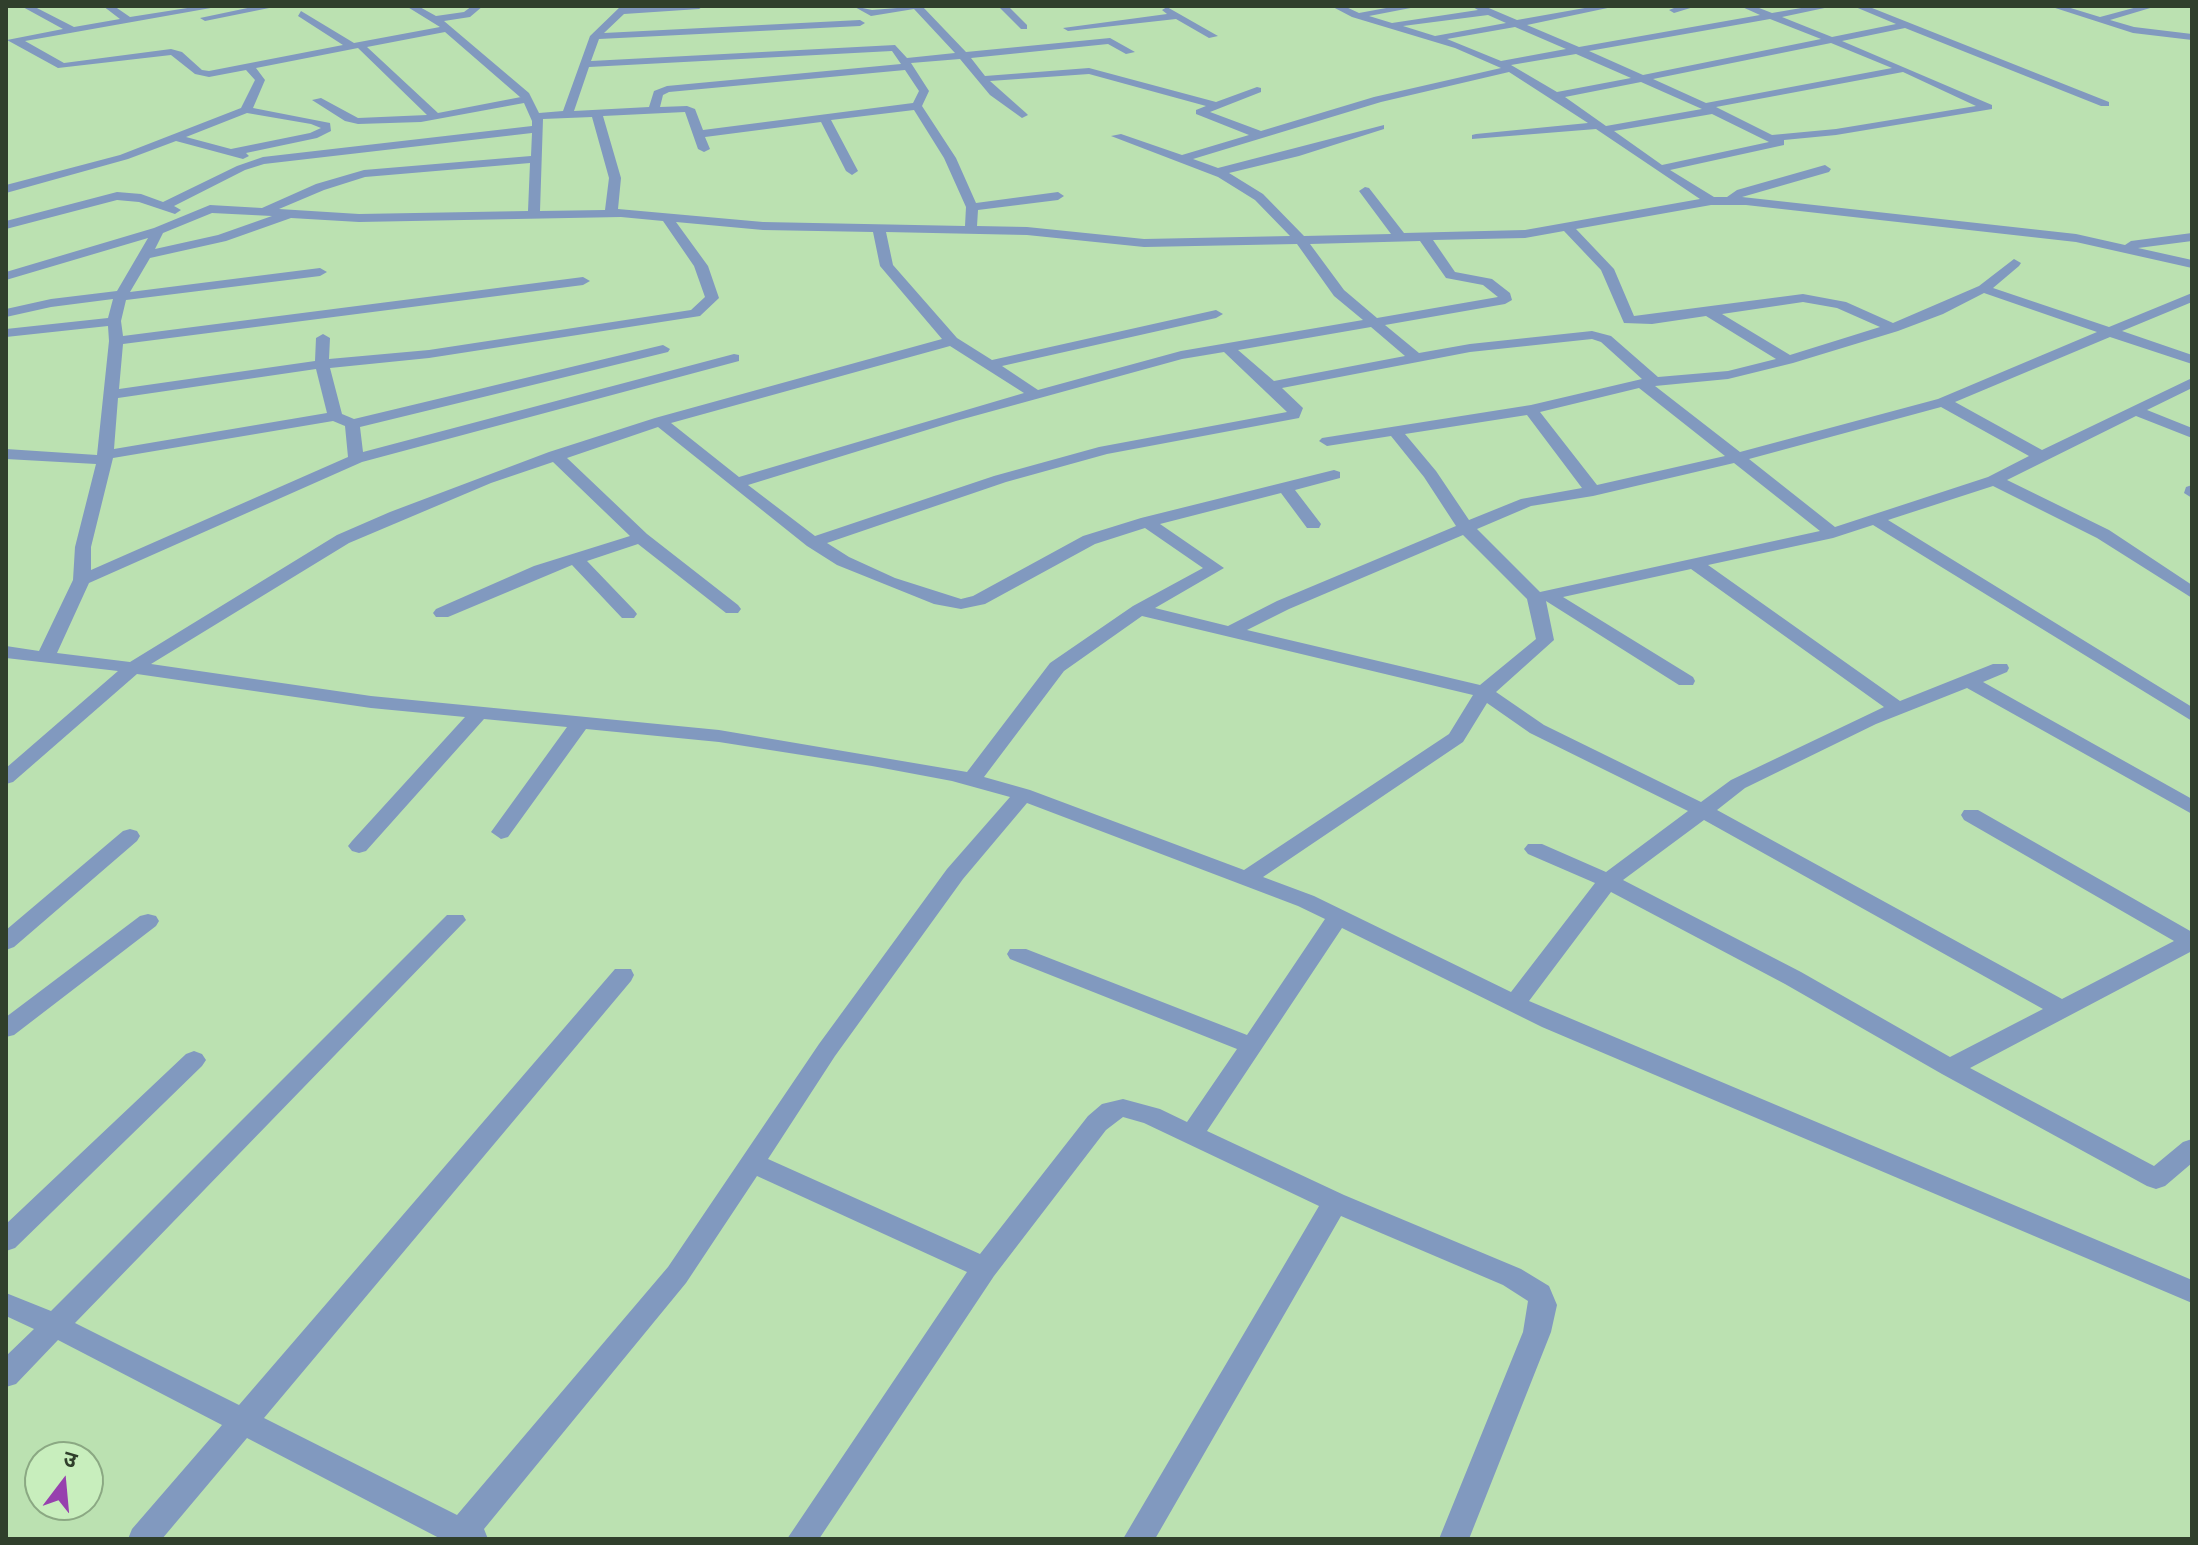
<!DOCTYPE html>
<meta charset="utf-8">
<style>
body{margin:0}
#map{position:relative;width:2198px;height:1545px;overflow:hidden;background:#bbe1b1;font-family:"Roboto Serif","Noto Sans Devanagari",serif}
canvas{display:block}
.frame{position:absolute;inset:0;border:8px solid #303f2c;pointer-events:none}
.north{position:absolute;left:24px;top:1441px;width:80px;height:80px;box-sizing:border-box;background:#c8eebd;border:2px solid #8ba883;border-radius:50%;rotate:16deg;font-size:22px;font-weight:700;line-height:32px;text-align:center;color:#303f2c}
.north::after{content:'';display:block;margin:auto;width:28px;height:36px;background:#9741ae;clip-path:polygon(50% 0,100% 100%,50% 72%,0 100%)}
</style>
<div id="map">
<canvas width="2198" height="1545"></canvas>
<div class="frame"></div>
<div class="north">उ</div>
</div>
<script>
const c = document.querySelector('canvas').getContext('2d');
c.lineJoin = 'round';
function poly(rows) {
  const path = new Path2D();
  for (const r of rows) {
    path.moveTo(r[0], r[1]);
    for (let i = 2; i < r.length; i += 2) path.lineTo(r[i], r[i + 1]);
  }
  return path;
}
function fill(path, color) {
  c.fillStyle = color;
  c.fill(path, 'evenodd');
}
const minor = poly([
 [21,6,33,6,74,27,120,19,103,6,114,6,130,17,200,6,222,6,25,41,64,63,171,49,182,52,202,70,209,71,343,45,298,16,301,11,354,43,440,27,406,6,418,6,436,16,464,12,472,6,483,6,470,17,444,21,529,93,539,113,563,111,590,36,621,6,704,6,699,9,624,14,604,33,860,20,865,23,860,26,599,39,591,61,895,45,907,58,955,53,914,9,871,16,853,6,872,10,922,6,966,52,1110,38,1135,52,1126,54,1108,44,971,58,985,76,1089,68,1216,102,1257,87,1261,88,1261,92,1210,112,1261,131,1374,97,1501,68,1455,48,1352,17,1331,6,1344,6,1359,13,1397,6,1421,6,1369,16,1392,23,1478,10,1471,6,1484,6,1517,20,1596,6,1617,6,1527,25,1579,47,1760,15,1740,6,1754,6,1772,13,1813,6,1834,6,1782,17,1832,37,1896,24,1853,6,1867,6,2109,102,2109,106,2101,106,1905,28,1842,41,1992,105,1992,109,1836,135,1784,140,1784,145,1670,170,1714,197,1727,197,1737,190,1825,165,1831,169,1829,172,1742,197,2076,234,2125,245,2131,241,2192,233,2192,241,2138,248,2192,260,2192,268,2076,242,1746,205,1711,205,1576,229,1614,269,1634,316,1803,294,1846,302,1893,323,1979,286,2014,259,2021,263,2019,266,1993,288,2109,327,2192,293,2192,302,2122,331,2192,355,2192,364,2110,337,1955,402,2042,450,2192,378,2192,388,2147,410,2192,428,2192,438,2136,416,2007,480,2109,530,2192,585,2192,598,2097,538,1993,486,1888,520,2192,707,2192,721,1873,525,1833,538,1708,565,1900,701,1993,664,2007,664,2009,668,2007,672,1983,682,2192,799,2192,814,1967,688,1876,724,1745,788,1717,810,2062,999,2174,941,1964,820,1961,815,1964,810,1978,810,2192,932,2192,951,1970,1068,2154,1166,2183,1142,2192,1139,2192,1163,2165,1186,2156,1189,2147,1186,1942,1074,1785,984,1611,892,1529,1001,2192,1280,2192,1303,1542,1027,1342,928,1207,1131,1344,1195,1521,1269,1549,1286,1557,1305,1551,1332,1469,1539,1439,1539,1523,1332,1528,1301,1503,1285,1341,1216,1155,1539,1123,1539,1319,1206,1144,1123,1123,1117,1106,1130,994,1276,819,1539,787,1539,967,1272,757,1176,686,1283,484,1529,488,1539,441,1539,247,1438,162,1539,128,1539,132,1529,222,1425,58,1340,16,1384,6,1387,6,1356,34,1329,6,1316,6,1293,51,1311,447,915,463,915,466,920,75,1323,239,1405,615,969,631,969,634,975,631,981,264,1418,457,1515,668,1267,819,1044,947,869,1010,797,952,781,872,766,719,742,586,729,508,837,501,839,491,832,567,727,484,719,366,851,359,853,352,851,348,846,352,841,465,717,371,708,137,674,13,782,6,784,6,768,118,671,6,658,6,646,39,651,73,580,75,547,96,464,6,459,6,449,97,455,109,341,108,326,6,337,6,329,108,318,113,299,51,307,6,317,6,309,51,299,117,291,148,238,6,280,6,272,154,228,210,205,262,208,316,184,364,170,531,156,532,133,264,164,245,170,174,206,181,210,175,214,139,202,117,200,6,229,6,221,117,192,141,194,163,202,237,166,263,157,532,126,532,121,524,103,421,122,358,124,345,121,312,100,321,98,358,118,427,115,358,48,256,68,265,80,253,108,330,123,331,131,317,138,246,153,249,156,243,159,176,141,128,159,6,193,6,185,120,155,241,108,255,80,246,70,209,77,195,74,171,55,58,68,7,40,63,29,21,6],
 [1488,15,1506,23,1435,36,1403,26,1488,15],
 [1770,19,1821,39,1643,75,1589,51,1770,19],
 [1515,27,1566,49,1501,61,1447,39,1515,27],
 [445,32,520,97,521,97,438,113,367,47,445,32],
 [1831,43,1892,68,1706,103,1653,79,1831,43],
 [892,51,901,64,667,86,654,91,649,107,574,111,589,67,892,51],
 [1576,54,1631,78,1557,92,1511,65,1576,54],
 [960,59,990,95,1022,118,1028,115,1026,113,990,81,1089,74,1206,106,1196,110,1196,114,1249,135,1182,155,1121,134,1111,136,1218,177,1255,200,1290,236,1144,239,1027,227,977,226,978,210,1058,200,1064,196,1058,192,976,203,956,158,922,106,929,91,911,63,960,59],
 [905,70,919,91,913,103,703,130,695,109,687,106,660,107,663,95,669,92,905,70],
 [1509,72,1588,123,1476,134,1472,135,1472,139,1596,129,1700,199,1525,230,1404,233,1369,188,1365,187,1359,191,1391,234,1304,236,1263,194,1229,173,1299,156,1384,129,1384,125,1218,168,1193,159,1381,102,1509,72],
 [1903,72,1976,106,1836,129,1772,135,1716,107,1903,72],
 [1641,82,1702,109,1606,126,1565,97,1641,82],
 [914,110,944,158,966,207,965,226,763,222,618,209,621,178,603,116,685,112,698,149,704,152,710,149,705,137,821,122,846,171,852,175,858,171,831,120,914,110],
 [247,113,311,124,321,128,310,133,231,149,186,137,247,113],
 [1712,114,1769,142,1662,165,1614,131,1712,114],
 [592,117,609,178,605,210,540,211,543,119,592,117],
 [530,163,528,211,359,214,279,209,324,190,365,177,530,163],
 [212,213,272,216,218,235,155,249,163,233,212,213],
 [621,217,663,221,694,266,705,297,691,310,429,350,329,359,330,338,323,334,316,338,315,361,119,389,123,344,583,285,590,281,583,277,123,336,121,321,126,300,320,276,327,272,320,268,130,292,150,258,226,241,291,218,359,222,621,217],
 [676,222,763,230,873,232,880,266,942,339,655,418,549,452,390,512,337,535,130,662,57,653,89,583,362,462,739,361,739,355,734,354,363,452,360,427,668,352,670,349,663,345,354,419,342,414,330,368,429,358,700,316,719,298,708,266,676,222],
 [1564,231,1601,270,1624,323,1652,324,1706,316,1776,359,1728,371,1658,377,1611,336,1592,331,1470,344,1419,353,1385,325,1505,304,1512,300,1510,293,1492,279,1455,272,1433,240,1525,238,1564,231],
 [886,232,1027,235,1144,247,1297,244,1334,296,1363,320,1181,351,1038,390,1002,366,1216,318,1223,314,1216,310,992,360,957,338,893,265,886,232],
 [1420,241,1446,278,1483,285,1498,297,1377,318,1344,290,1310,244,1420,241],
 [1984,293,2097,332,1938,399,1740,452,1655,386,1728,379,1793,363,1898,331,1943,314,1984,293],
 [1803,302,1837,308,1880,327,1790,355,1722,314,1803,302],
 [1371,327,1405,356,1274,381,1238,350,1371,327],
 [1592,339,1601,342,1642,379,1531,405,1322,438,1319,441,1327,446,1391,436,1424,477,1456,526,1277,601,1228,626,1155,608,1224,568,1160,524,1281,493,1307,528,1319,528,1321,524,1295,490,1340,478,1340,472,1334,470,1141,518,1083,536,973,596,961,599,895,578,849,557,827,543,1006,482,1107,454,1299,418,1303,408,1282,388,1470,352,1592,339],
 [950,346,1024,393,739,477,671,423,950,346],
 [1224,352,1287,412,1099,447,994,476,815,536,748,485,956,421,1182,359,1224,352],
 [316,369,327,413,114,449,118,398,316,369],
 [1639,388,1725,456,1597,485,1540,412,1639,388],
 [1941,407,2029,456,1988,477,1835,527,1749,459,1941,407],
 [1527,415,1582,488,1521,499,1469,520,1436,471,1405,434,1527,415],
 [333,421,345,426,348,457,91,570,91,547,113,458,333,421],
 [658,427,807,546,837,565,934,604,961,609,985,604,1095,544,1145,528,1203,568,1133,606,1050,663,967,772,719,730,371,696,151,664,349,543,491,483,553,462,630,536,534,566,436,609,433,613,436,617,448,617,572,565,622,618,634,618,637,614,634,610,587,561,638,544,726,613,738,613,741,609,738,605,647,534,567,458,658,427],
 [1734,463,1820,531,1540,592,1477,529,1531,506,1593,496,1734,463],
 [1463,535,1527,599,1536,639,1480,685,1247,630,1289,609,1463,535],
 [1691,569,1884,707,1731,780,1701,802,1544,725,1496,692,1554,640,1546,601,1679,685,1693,685,1695,681,1693,677,1563,597,1691,569],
 [1142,616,1473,695,1449,734,1244,870,1030,790,984,777,1064,671,1142,616],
 [1487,703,1530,733,1688,811,1606,872,1542,844,1528,844,1524,849,1528,854,1595,883,1511,992,1314,896,1263,877,1463,742,1487,703],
 [1027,803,1298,906,1325,919,1247,1035,1026,949,1010,949,1007,954,1010,959,1237,1049,1187,1122,1160,1109,1123,1099,1102,1104,1088,1116,980,1254,768,1159,835,1056,963,879,1027,803],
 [1704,820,2043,1009,1950,1057,1801,972,1623,880,1704,820],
 [257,6,279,6,205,21,200,18,257,6],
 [998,6,1008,6,1027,25,1027,29,1021,29,998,6],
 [1679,6,1697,6,1674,13,1669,10,1679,6],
 [2049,6,2064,6,2100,17,2141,6,2157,6,2110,20,2134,27,2192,34,2192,40,2133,33,2049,6],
 [1167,7,1218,36,1209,38,1176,19,1068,31,1063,28,1167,14,1162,10,1167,7],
 [2192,485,2192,498,2184,493,2186,487,2192,485],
 [130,829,137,831,140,836,137,841,14,947,6,950,6,930,123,831,130,829],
 [148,914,156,916,159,921,156,926,14,1035,6,1037,6,1017,140,916,148,914],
 [194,1051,202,1054,206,1060,202,1066,15,1248,6,1251,6,1224,186,1054,194,1051]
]);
fill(minor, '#8199bf');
</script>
